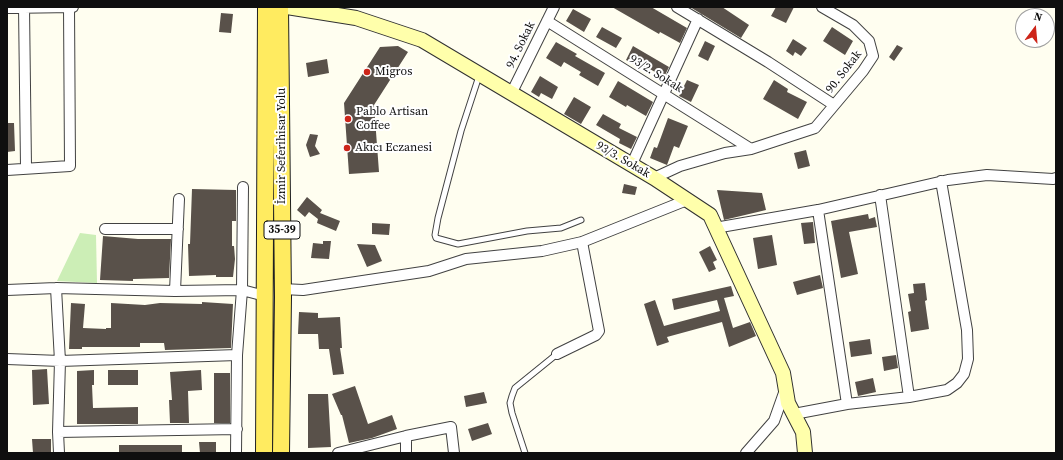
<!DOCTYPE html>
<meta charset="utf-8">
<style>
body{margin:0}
#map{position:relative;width:1063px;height:460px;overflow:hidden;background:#fffef0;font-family:"Source Serif 4",serif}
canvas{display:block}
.frame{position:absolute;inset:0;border:8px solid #0f0f0f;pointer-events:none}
.north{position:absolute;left:1015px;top:8px;width:40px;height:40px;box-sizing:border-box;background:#fff;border:1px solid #9f9f9f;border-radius:50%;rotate:16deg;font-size:11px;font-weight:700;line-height:16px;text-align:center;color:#0f0f0f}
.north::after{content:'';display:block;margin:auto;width:14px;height:18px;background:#cd2519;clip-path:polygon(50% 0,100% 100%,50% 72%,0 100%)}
</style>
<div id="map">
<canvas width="1063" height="460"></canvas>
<div class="frame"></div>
<div class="north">N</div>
</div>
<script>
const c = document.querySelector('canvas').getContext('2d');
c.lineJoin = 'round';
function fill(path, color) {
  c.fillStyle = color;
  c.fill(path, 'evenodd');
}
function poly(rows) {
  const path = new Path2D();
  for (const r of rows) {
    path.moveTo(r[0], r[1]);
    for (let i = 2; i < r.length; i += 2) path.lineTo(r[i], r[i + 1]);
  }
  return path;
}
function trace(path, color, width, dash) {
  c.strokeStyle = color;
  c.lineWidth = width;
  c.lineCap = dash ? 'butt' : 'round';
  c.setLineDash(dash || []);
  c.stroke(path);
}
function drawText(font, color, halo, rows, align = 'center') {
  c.font = font + ' "Source Serif 4",serif';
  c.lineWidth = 4;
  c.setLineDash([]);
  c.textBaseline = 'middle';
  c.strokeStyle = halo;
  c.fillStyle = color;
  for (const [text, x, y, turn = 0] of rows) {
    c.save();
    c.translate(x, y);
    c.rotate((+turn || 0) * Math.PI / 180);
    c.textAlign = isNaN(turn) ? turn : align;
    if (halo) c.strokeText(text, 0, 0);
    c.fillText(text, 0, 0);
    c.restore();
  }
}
const green = poly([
 [80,233,96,235,97,283,57,281]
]);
const building = poly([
 [612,7,651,7,687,28,680,43,660,32,659,34],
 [690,7,722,7,749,25,741,38],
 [776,7,794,7,786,23,771,16],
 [573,9,591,19,584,32,566,21],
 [221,13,233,14,231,33,219,32],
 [602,27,622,38,616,48,596,37],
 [832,27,853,41,845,55,823,41],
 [793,39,807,48,801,56,795,52,793,56,786,51],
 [705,41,715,46,708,61,698,56],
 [556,42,577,54,575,56,605,73,598,86,579,75,581,72,564,62,561,67,546,58],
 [897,45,903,48,894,61,889,57],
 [398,46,408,52,374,105,379,172,349,174,344,103,380,47],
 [633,46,669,67,664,77,648,68,647,71,626,60],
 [327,59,329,73,308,77,306,63],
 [540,76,558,87,552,99,541,93,539,97,531,92],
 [687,80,699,85,691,102,679,96],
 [774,80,788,89,787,92,807,102,798,119,763,99],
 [618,81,653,102,646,116,627,105,626,107,609,97],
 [574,97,591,107,581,124,564,114],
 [603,114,621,124,619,128,637,137,631,149,619,143,620,139,596,125],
 [668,118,688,126,679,148,674,146,667,165,650,158,654,147,657,148],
 [7,123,14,123,15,151,7,152],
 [310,134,318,135,315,146,320,154,310,157,306,145],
 [806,150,810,166,798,169,794,153],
 [624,184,637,187,635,195,622,193],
 [192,189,236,190,236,221,232,221,232,246,234,246,235,259,233,277,216,277,216,275,189,276,188,244,190,244],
 [717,190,762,193,766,210,724,220],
 [307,197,322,210,320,213,340,221,336,231,317,223,318,219,309,212,305,217,297,210],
 [868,214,869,219,875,217,877,227,849,232,858,274,841,278,831,221],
 [813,222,815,243,804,244,801,223],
 [372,223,390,224,389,235,372,234],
 [772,235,777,265,758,269,753,238],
 [103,236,138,239,171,239,169,278,133,279,133,281,100,280],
 [323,241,331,241,329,259,311,258,313,243,323,244],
 [357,244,375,245,382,261,367,267],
 [710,246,717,260,713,262,716,269,709,272,699,252],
 [820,275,823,288,797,295,793,282],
 [925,283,927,300,925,301,929,329,911,332,908,312,911,311,908,294,914,293,913,284],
 [731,286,734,296,724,298,733,328,750,322,756,336,729,347,722,322,667,337,669,342,657,346,644,304,655,300,664,326,720,311,717,300,674,310,672,299],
 [202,302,233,304,231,348,165,350,164,343,140,343,140,347,82,347,82,349,69,349,71,303,85,304,83,328,106,329,106,328,111,328,111,303,145,305,160,303,202,304],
 [299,312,318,313,318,318,340,317,342,348,340,348,344,374,333,375,329,349,319,349,318,334,298,334],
 [870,339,872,354,851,357,849,342],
 [896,355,898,368,884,371,882,357],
 [47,369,49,404,33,405,32,370],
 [94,370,94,385,92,385,93,408,138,407,138,424,77,424,77,371],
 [108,370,138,370,138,385,108,385],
 [201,370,202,390,188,391,189,423,170,423,169,400,172,400,170,372],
 [214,373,230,373,230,423,214,423],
 [873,378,876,392,858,396,855,382],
 [355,386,368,424,392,415,397,429,372,438,349,443,342,415,341,415,332,394],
 [484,392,487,403,466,407,464,396],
 [308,394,328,394,331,447,308,448],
 [488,423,492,434,472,441,468,429],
 [32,439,51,439,51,453,33,453],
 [199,442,216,442,216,453,200,453],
 [119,445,182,445,182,453,119,453]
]);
const lane = poly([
 [479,76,461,131,438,218,435,235,436,238,458,244,527,231,561,228,581,220],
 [525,453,512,413,510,403,512,396,515,388,557,354]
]);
const street = poly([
 [24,7,26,167],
 [677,7,768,62,834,105],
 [7,8,73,7],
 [547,21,751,149],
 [511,94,554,7],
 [631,166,698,19],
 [7,170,70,166,69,7],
 [654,178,680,166,725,153,751,149,815,128,863,71,873,56,869,41,853,25,822,7],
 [880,195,909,397],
 [818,210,847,404],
 [715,228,818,210,948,180,987,175,1053,179,1056,178],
 [105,229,178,229],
 [282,289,303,290,429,271,466,259,542,251,582,242,687,200],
 [7,290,56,288],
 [175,291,179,199],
 [557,354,596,335,599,331,582,242],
 [7,359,60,361,237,355],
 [794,414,847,404,909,397,947,390,957,383,964,374,968,359,967,330,941,181],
 [58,432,237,429],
 [406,436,406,453],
 [59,453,58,432,60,361,56,288,175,291,242,290,265,296],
 [236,453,237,355,242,290,243,187],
 [338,453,406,436,451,427,454,453],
 [746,453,774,421,785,390]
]);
const secondary = poly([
 [287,7,356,18,422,40,654,178,710,215,783,373,788,403,803,432,805,453]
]);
const primary = poly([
 [280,7,283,297,281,453],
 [264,453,266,7]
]);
const markers = [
 [367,72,4,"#cd2519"],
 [348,119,4,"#cd2519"],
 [347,148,4,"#cd2519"]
];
const shields = [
 [282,230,36]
];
const shieldNames = [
 ["35-39",282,230]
];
const streetNames = [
 ["94. Sokak",521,45,-64],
 ["90. Sokak",844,72,-52],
 ["93/2. Sokak",656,74,32],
 ["İzmir Seferihisar Yolu",282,146,-90],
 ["93/3. Sokak",623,160,30]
];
const poiNames = [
 ["Migros",375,72],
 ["Pablo Artisan",356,112],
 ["Coffee",356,126],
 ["Akıcı Eczanesi",355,148]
];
fill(green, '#cceeb6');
fill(building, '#59514a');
trace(lane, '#424242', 7);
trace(street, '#424242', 12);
trace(secondary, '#313131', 16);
trace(primary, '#202020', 18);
trace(lane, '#fff', 5);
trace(street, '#fff', 10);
trace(secondary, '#ffffab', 14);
trace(primary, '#ffeb60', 16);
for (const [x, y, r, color] of markers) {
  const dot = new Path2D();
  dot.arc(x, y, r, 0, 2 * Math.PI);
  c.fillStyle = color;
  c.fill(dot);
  trace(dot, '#fff', 1.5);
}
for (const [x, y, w] of shields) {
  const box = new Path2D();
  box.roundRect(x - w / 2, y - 9, w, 18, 3);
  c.fillStyle = '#fff';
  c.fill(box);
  trace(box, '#0f0f0f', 1);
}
drawText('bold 11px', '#0f0f0f', null, shieldNames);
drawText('12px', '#0f0f0f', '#fff', streetNames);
drawText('12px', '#0f0f0f', '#fff', poiNames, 'left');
</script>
